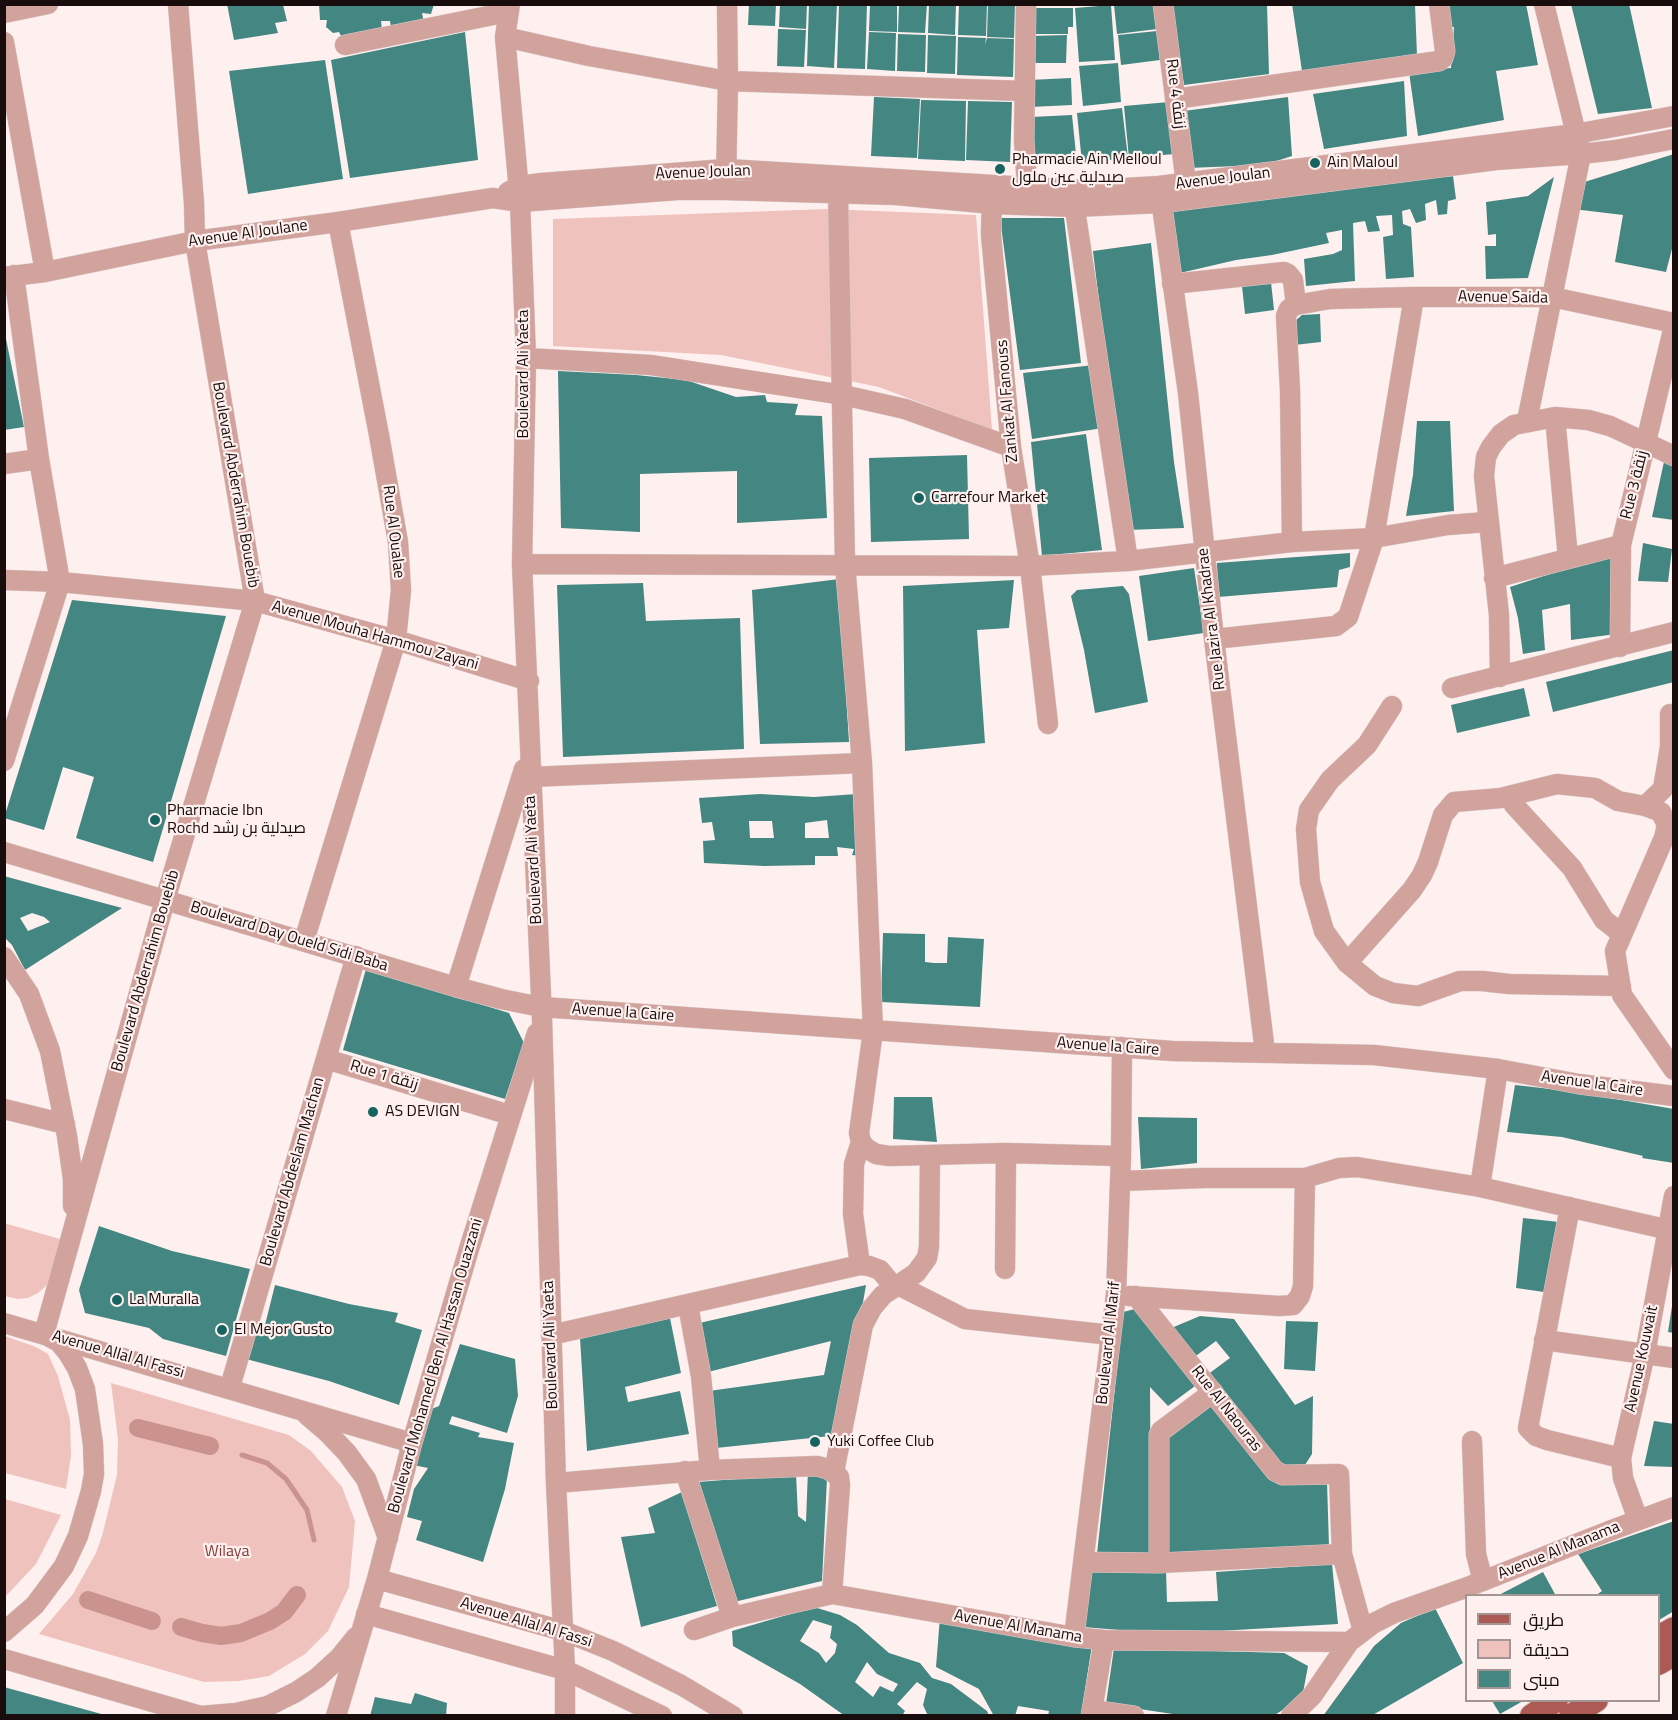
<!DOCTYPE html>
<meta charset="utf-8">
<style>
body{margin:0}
#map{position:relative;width:1678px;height:1720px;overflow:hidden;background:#fef0ef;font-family:"Titillium Web",Cairo,sans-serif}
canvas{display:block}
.frame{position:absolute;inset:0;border:6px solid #180d0c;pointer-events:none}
.legend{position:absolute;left:1465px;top:1594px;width:195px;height:108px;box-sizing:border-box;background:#fef0ef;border:2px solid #a29594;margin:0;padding:8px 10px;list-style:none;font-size:18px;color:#180d0c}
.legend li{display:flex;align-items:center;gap:12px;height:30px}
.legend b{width:30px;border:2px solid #a29594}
</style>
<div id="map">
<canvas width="1678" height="1720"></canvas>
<div class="frame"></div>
<ul class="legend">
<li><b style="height:8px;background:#ad5a55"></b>طريق</li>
<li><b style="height:16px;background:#f0c2be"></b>حديقة</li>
<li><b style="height:16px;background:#448681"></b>مبنى</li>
</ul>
</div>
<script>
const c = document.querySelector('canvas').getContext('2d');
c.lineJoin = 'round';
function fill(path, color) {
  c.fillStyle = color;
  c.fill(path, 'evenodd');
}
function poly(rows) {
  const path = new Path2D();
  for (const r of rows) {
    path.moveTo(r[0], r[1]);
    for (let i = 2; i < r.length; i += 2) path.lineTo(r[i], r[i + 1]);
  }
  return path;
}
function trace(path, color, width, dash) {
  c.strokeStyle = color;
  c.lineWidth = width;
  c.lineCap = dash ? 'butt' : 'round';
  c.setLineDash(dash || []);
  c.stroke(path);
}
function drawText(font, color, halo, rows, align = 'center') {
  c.font = font + ' "Titillium Web",Cairo,sans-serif';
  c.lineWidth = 4.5;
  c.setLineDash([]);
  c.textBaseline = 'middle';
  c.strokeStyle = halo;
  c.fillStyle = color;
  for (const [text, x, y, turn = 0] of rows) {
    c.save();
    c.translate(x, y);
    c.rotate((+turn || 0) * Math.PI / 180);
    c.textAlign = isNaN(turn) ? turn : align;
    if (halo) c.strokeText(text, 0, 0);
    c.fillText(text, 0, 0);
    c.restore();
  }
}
const green = poly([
 [827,209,976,215,992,430,879,387,721,355,553,346,553,219],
 [4,1223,60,1239,51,1277,46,1286,38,1293,28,1298,18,1299,5,1296],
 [5,1336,36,1347,48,1354,58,1376,70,1420,71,1455,66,1489,5,1473],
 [111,1383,289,1435,311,1451,342,1487,355,1521,349,1587,328,1631,305,1654,269,1676,239,1681,204,1682,39,1634,73,1594,96,1553,102,1536,117,1475,118,1440],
 [5,1499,61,1515,36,1564,5,1597]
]);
const stream = poly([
 [242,1455,267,1463,286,1479,307,1510,314,1540]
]);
const canal = poly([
 [138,1428,210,1446],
 [88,1600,152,1621],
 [181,1627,202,1633,221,1636,241,1633,270,1621,284,1612,297,1595]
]);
const building = poly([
 [227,4,283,5,287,21,275,23,278,33,234,40],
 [319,4,434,4,431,14,422,13,424,23,391,27,390,21,381,21,382,30,341,36,339,32,333,33,326,27,327,20,320,20],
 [749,4,776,4,775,26,748,25],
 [780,4,807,4,806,29,779,27],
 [809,4,837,4,834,68,807,66],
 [839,4,867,4,865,69,837,68],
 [870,4,897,4,897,32,869,31],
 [899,4,927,4,925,33,898,32],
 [929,4,956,4,955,35,928,33],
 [959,4,987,4,986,36,958,35],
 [988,4,1015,4,1014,38,987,37],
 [1121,4,1154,4,1157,29,1117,34,1114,5],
 [1169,4,1267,4,1269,74,1184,85],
 [1292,4,1415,4,1417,56,1302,71],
 [1443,4,1526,4,1538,65,1496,71,1504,120,1418,136,1409,72,1451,68,1454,27,1446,27],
 [1571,4,1629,4,1652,108,1598,114],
 [1111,5,1115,60,1079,62,1075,8],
 [1030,8,1073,8,1073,27,1068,27,1068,34,1030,34],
 [778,29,806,30,804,67,777,66],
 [1157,31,1160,60,1121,65,1118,35],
 [465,32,478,160,350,178,331,60],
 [869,32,896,33,895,71,867,69],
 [898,34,926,35,925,72,897,71],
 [928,35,956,36,955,74,927,73],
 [1067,35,1066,63,1030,63,1030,36],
 [958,37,986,38,985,45,987,38,1014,39,1013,77,957,75],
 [325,60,343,179,248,194,229,71],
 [1118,63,1121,102,1083,106,1079,66],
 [1071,78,1072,105,1030,107,1029,80],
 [1404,81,1407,136,1324,149,1313,94],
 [874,97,920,99,917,158,871,156],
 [1288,97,1292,156,1264,165,1188,168,1184,111],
 [921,100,966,101,965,161,918,159],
 [968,101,1012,102,1010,162,966,160],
 [1169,102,1174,154,1129,158,1124,106],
 [1122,108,1128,158,1082,163,1077,113],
 [1072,115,1077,164,1030,163,1031,117],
 [1674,154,1674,241,1666,272,1615,262,1623,215,1573,209,1578,184],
 [1453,176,1456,199,1448,201,1447,214,1438,215,1436,200,1425,204,1426,220,1416,223,1410,209,1402,211,1403,224,1411,227,1414,277,1386,279,1383,237,1393,235,1392,215,1376,216,1380,231,1368,232,1365,221,1353,223,1355,281,1306,286,1304,259,1333,254,1342,250,1342,230,1326,233,1329,243,1272,255,1236,260,1180,273,1170,212,1400,181],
 [1554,177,1528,278,1486,279,1485,246,1496,246,1496,234,1488,235,1486,202,1528,196],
 [1000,218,1064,218,1081,363,1020,370],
 [1151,243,1174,462,1184,528,1126,530,1093,251],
 [1271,282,1274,310,1245,314,1242,286],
 [1320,314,1321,342,1294,345,1294,322,1302,315],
 [4,329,24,427,4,430],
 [1094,365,1103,428,1032,439,1023,373],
 [558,371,636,375,686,380,736,397,765,395,767,402,798,404,795,415,822,416,827,518,737,523,737,471,640,474,640,532,561,528],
 [1417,421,1450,421,1454,511,1406,516,1413,475],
 [1086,434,1102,550,1042,556,1031,442],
 [967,455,969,539,871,542,869,458],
 [1665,457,1674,461,1674,520,1652,517],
 [1643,543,1672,549,1668,582,1638,581],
 [1350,553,1350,567,1339,570,1337,587,1218,597,1217,563],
 [1605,556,1614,559,1616,634,1571,640,1570,604,1542,610,1545,650,1523,654,1518,618,1510,587],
 [1194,568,1204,633,1148,641,1139,576],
 [839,579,849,742,760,744,752,590],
 [1014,580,1009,628,977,630,985,743,905,751,903,586],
 [643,583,646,621,740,618,744,749,563,757,557,585],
 [1123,586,1129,594,1148,702,1095,713,1084,650,1071,596,1077,590],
 [72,600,226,616,153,862,76,838,94,777,63,767,44,830,4,818],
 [1674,650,1674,682,1553,712,1546,682],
 [1524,688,1530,716,1457,733,1451,705],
 [760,794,814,797,857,794,861,856,852,855,854,849,837,847,838,856,815,856,815,865,764,866,704,863,703,841,715,840,712,822,702,823,699,798],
 [827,820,829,838,805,838,805,823],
 [749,821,772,821,774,838,750,838],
 [4,876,51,889,122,908,25,970,12,945,4,937],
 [32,913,44,917,50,922,28,931,20,918],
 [883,933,925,934,925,962,934,963,947,963,948,937,984,939,980,1007,881,1002],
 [366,969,509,1013,524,1043,505,1099,343,1050],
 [1515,1085,1569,1091,1674,1109,1674,1163,1642,1158,1643,1156,1562,1137,1507,1132],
 [894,1097,932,1097,937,1142,893,1139],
 [1138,1117,1197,1118,1197,1163,1141,1169],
 [1523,1218,1559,1222,1544,1292,1516,1288],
 [99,1226,172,1251,250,1269,226,1356,163,1339,149,1328,85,1313,79,1290],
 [275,1285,349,1304,398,1313,395,1322,422,1330,399,1405,329,1381,246,1359,255,1326,264,1329],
 [866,1285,840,1435,716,1448,709,1391,824,1375,831,1341,704,1373,695,1324],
 [1672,1306,1674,1306,1674,1333,1668,1332],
 [1135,1309,1195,1386,1168,1406,1150,1387,1151,1555,1097,1554,1123,1312],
 [1200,1316,1234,1319,1295,1405,1313,1396,1312,1454,1303,1468,1285,1469,1207,1375,1230,1358,1216,1341,1193,1358,1169,1329],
 [670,1318,681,1373,625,1387,628,1402,680,1391,689,1434,587,1451,580,1338],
 [1286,1321,1318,1322,1315,1371,1284,1369],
 [460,1344,515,1359,518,1396,507,1433,452,1416,449,1424,480,1433,478,1437,514,1443,505,1489,483,1562,416,1540,422,1521,407,1517,414,1489,428,1468,413,1465,429,1410,439,1406],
 [1212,1402,1274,1481,1287,1484,1327,1482,1329,1547,1168,1556,1166,1436],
 [1654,1421,1674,1424,1674,1467,1644,1466],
 [808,1470,827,1478,822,1581,734,1602,698,1482,796,1474,798,1516,806,1522],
 [682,1492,717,1606,641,1627,621,1537,655,1533,648,1508],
 [1674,1521,1674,1611,1659,1620,1658,1596,1595,1596,1602,1591,1578,1554],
 [1332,1564,1338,1624,1168,1634,1083,1627,1091,1570,1166,1570,1167,1602,1218,1601,1216,1572],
 [1543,1572,1556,1596,1497,1596],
 [814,1607,840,1615,857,1625,889,1653,920,1663,932,1678,951,1684,987,1711,989,1716,928,1716,923,1705,927,1689,917,1682,897,1704,905,1711,902,1716,845,1716,800,1684,733,1646,732,1631],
 [813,1620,832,1626,830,1638,837,1644,835,1653,826,1663,819,1653,800,1641],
 [867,1662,877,1674,898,1684,893,1692,880,1686,873,1697,855,1682],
 [1435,1608,1463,1663,1371,1716,1323,1716,1374,1646,1401,1623],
 [940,1617,1092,1645,1081,1716,1048,1716,1049,1711,1018,1706,1015,1716,994,1716,979,1689,936,1667],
 [1114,1648,1284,1653,1308,1666,1302,1698,1273,1716,1186,1716,1106,1704],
 [4,1687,105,1715,105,1716,4,1716],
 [415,1693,447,1703,446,1716,370,1716,375,1697,411,1704],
 [1492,1701,1523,1701,1500,1714]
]);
const minor = poly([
 [510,4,505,37,520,202,526,358,522,564,542,1018,556,1483,565,1670,565,1716],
 [1026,4,1024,140,1027,187],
 [1163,4,1186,183],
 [4,13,48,4],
 [505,37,589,56,728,81,1024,91],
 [4,42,45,272],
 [345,45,508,12],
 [1175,99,1439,61,1443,58,1445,51,1439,4],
 [839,176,838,194,845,564,862,763,873,1031,859,1133,861,1142,866,1148,876,1154,889,1156,1006,1153,1121,1156],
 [726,182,728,81,727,4],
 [992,191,991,235,1011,447,1030,566,1048,724],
 [508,192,519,186,542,183,726,169,1027,187,1090,190,1159,186,1575,134,1674,116],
 [1160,192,1188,393,1214,639,1265,1052],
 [1073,196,1128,561],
 [4,277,45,272,195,241,338,222,493,198,520,202,677,190,725,190,896,195,993,204,1074,207,1161,203,1496,160,1581,154,1616,150,1674,139],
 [1172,284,1284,272,1288,274,1293,280,1296,305],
 [526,358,651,365,843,395,905,409,1011,447],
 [1555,417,1568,558],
 [1527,421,1581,154,1544,4],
 [4,464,39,459],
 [1292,542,1290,390,1286,316,1289,309,1296,305,1330,299,1414,297,1552,297,1674,323],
 [522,564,1030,566,1128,561,1292,542,1374,538,1448,525,1487,522],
 [1494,578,1621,545],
 [4,580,60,582,255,601,396,640,529,681],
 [1214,639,1336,626,1348,617,1374,538,1414,297],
 [1620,647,1621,545,1674,326],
 [1500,677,1499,615,1484,476,1486,457,1491,447,1501,434,1514,425,1555,417,1588,420,1610,426,1674,456],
 [1452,688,1674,632],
 [1392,706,1367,745,1330,780,1309,810,1306,829,1310,882,1324,931,1347,963,1375,986,1393,993,1418,996,1460,981,1482,981,1509,984,1621,986],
 [4,761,60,582,39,459,14,275],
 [530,777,862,763],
 [1511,796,1514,805,1572,868,1604,920,1622,934],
 [1645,806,1663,789,1670,747,1670,714],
 [4,852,456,987,501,999,541,1007,1173,1051,1374,1055,1498,1069,1579,1084,1674,1096],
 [304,941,396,640,401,590,398,542,379,435,338,222],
 [4,957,29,994,50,1051,67,1136,73,1179,73,1206],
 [1347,963,1412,890,1422,875,1428,862,1443,815,1454,802,1501,798,1557,784,1595,788,1618,801,1645,806,1661,812,1667,825,1664,838,1615,951,1622,995,1674,1070],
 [456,987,524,769],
 [326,1059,510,1115],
 [4,1109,65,1124],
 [1121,1181,1204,1178,1305,1178,1339,1168,1357,1167,1480,1187,1674,1231],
 [1480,1187,1498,1069],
 [1570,1207,1528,1428,1536,1436,1547,1440,1621,1458],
 [860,1265,853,1214,854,1164,861,1142],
 [1005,1269,1006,1153],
 [898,1285,965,1319,1111,1335],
 [1129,1296,1279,1306,1293,1305,1300,1296,1303,1286,1305,1178],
 [1136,1296,1275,1471,1283,1475,1339,1474,1342,1554,1363,1631],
 [688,1305,701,1376,710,1470],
 [4,1323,412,1443],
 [551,1335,860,1265,869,1266,880,1270,894,1287],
 [1544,1340,1674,1358],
 [230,1387,356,956],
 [307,1415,328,1433,347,1453,366,1479,388,1538],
 [1472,1441,1476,1554,1483,1581],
 [685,1471,732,1617],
 [834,1472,863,1325,872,1308,883,1295,916,1273,927,1258,929,1247,930,1155],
 [556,1483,710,1470,817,1466,828,1469,839,1477,840,1485,832,1594],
 [1638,1520,1623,1478,1621,1458,1645,1354,1674,1196],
 [1084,1562,1159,1563,1342,1554],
 [1159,1563,1159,1435,1161,1431,1213,1392],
 [377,1579,563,1631,613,1651,681,1685,733,1716],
 [366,1614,565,1670,662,1716],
 [694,1630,732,1617,832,1594,1074,1637,1104,1640,1349,1642],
 [4,1632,35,1605,64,1566,78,1536,91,1491,94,1474,93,1444,85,1389,77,1368,68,1353,59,1342,44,1334,165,900,255,601,195,241,194,203,178,4],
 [1074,1637,1116,1294,1121,1156,1122,1047],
 [4,1659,201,1716],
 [1092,1710,1134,1716],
 [201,1716,236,1713,268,1706,296,1692,317,1678,339,1658,356,1637],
 [336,1716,377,1579,412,1443,469,1249,537,1033],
 [1091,1716,1104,1640],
 [1291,1716,1312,1696,1349,1642,1374,1623,1394,1613,1465,1588,1609,1531,1674,1507]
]);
const major = poly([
 [1658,1638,1674,1629],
 [1658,1663,1674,1654],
 [1532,1716,1556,1700],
 [1571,1716,1596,1700]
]);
const markers = [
 [1315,163,6,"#16645f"],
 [1000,169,6,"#16645f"],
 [919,498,6,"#16645f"],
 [155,820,6,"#16645f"],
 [373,1112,6,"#16645f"],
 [117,1300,6,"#16645f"],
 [222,1330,6,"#16645f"],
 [815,1442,6,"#16645f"]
];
const streetNames = [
 ["Rue 4 زنقة",1175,94,83],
 ["Avenue Joulan",703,173,-2],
 ["Avenue Joulan",1223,179,-7],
 ["Avenue Al Joulane",248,234,-8],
 ["Avenue Saida",1503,298,1],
 ["Boulevard Ali Yaeta",524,374,-90],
 ["Zankat Al Fanouss",1008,401,-95],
 ["Boulevard Abderrahim Bouebib",235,485,80],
 ["Rue 3 زنقة",1635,485,-76],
 ["Rue Al Oualae",393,532,83],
 ["Rue Jazira Al Khadrae",1212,619,-97],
 ["Avenue Mouha Hammou Zayani",375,636,16],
 ["Boulevard Ali Yaeta",534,860,-93],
 ["Boulevard Day Oueld Sidi Baba",289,937,17],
 ["Boulevard Abderrahim Bouebib",146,971,-74],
 ["Avenue la Caire",623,1013,4],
 ["Avenue la Caire",1108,1047,4],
 ["Rue 1 زنقة",384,1076,17],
 ["Avenue la Caire",1592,1084,8],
 ["Boulevard Abdeslam Machan",293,1172,-74],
 ["Boulevard Al Marif",1109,1343,-84],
 ["Boulevard Ali Yaeta",551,1345,-92],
 ["Avenue Allal Al Fassi",118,1355,16],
 ["Avenue Kouwait",1642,1359,-78],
 ["Boulevard Mohamed Ben Al Hassan Ouazzani",436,1366,-74],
 ["Rue Al Naouras",1226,1409,52],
 ["Avenue Al Manama",1559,1551,-22],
 ["Avenue Allal Al Fassi",526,1623,17],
 ["Avenue Al Manama",1018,1627,10]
];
const poiNames = [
 ["Pharmacie Ain Melloul",1012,160],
 ["صيدلية عين ملول",1012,178],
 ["Ain Maloul",1327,163],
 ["Carrefour Market",931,498],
 ["Pharmacie Ibn",167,811],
 ["Rochd صيدلية بن رشد",167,829],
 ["AS DEVIGN",385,1112],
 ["La Muralla",129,1300],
 ["El Mejor Gusto",234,1330],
 ["Yuki Coffee Club",827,1442]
];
const parkNames = [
 ["Wilaya",227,1552]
];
fill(green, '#f0c2be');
trace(stream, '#ca938e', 5);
trace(canal, '#ca938e', 18);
fill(building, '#448681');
trace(minor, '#d9cccb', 21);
trace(major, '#d9cccb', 26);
trace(minor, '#d2a29d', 20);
trace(major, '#ad5a55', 24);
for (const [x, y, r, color] of markers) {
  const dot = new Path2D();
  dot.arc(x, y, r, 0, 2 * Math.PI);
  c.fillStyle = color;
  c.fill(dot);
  trace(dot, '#fef0ef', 2);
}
drawText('16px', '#180d0c', '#fef0ef', streetNames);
drawText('16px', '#180d0c', '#fef0ef', poiNames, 'left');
drawText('16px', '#833d39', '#fef0ef', parkNames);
</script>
